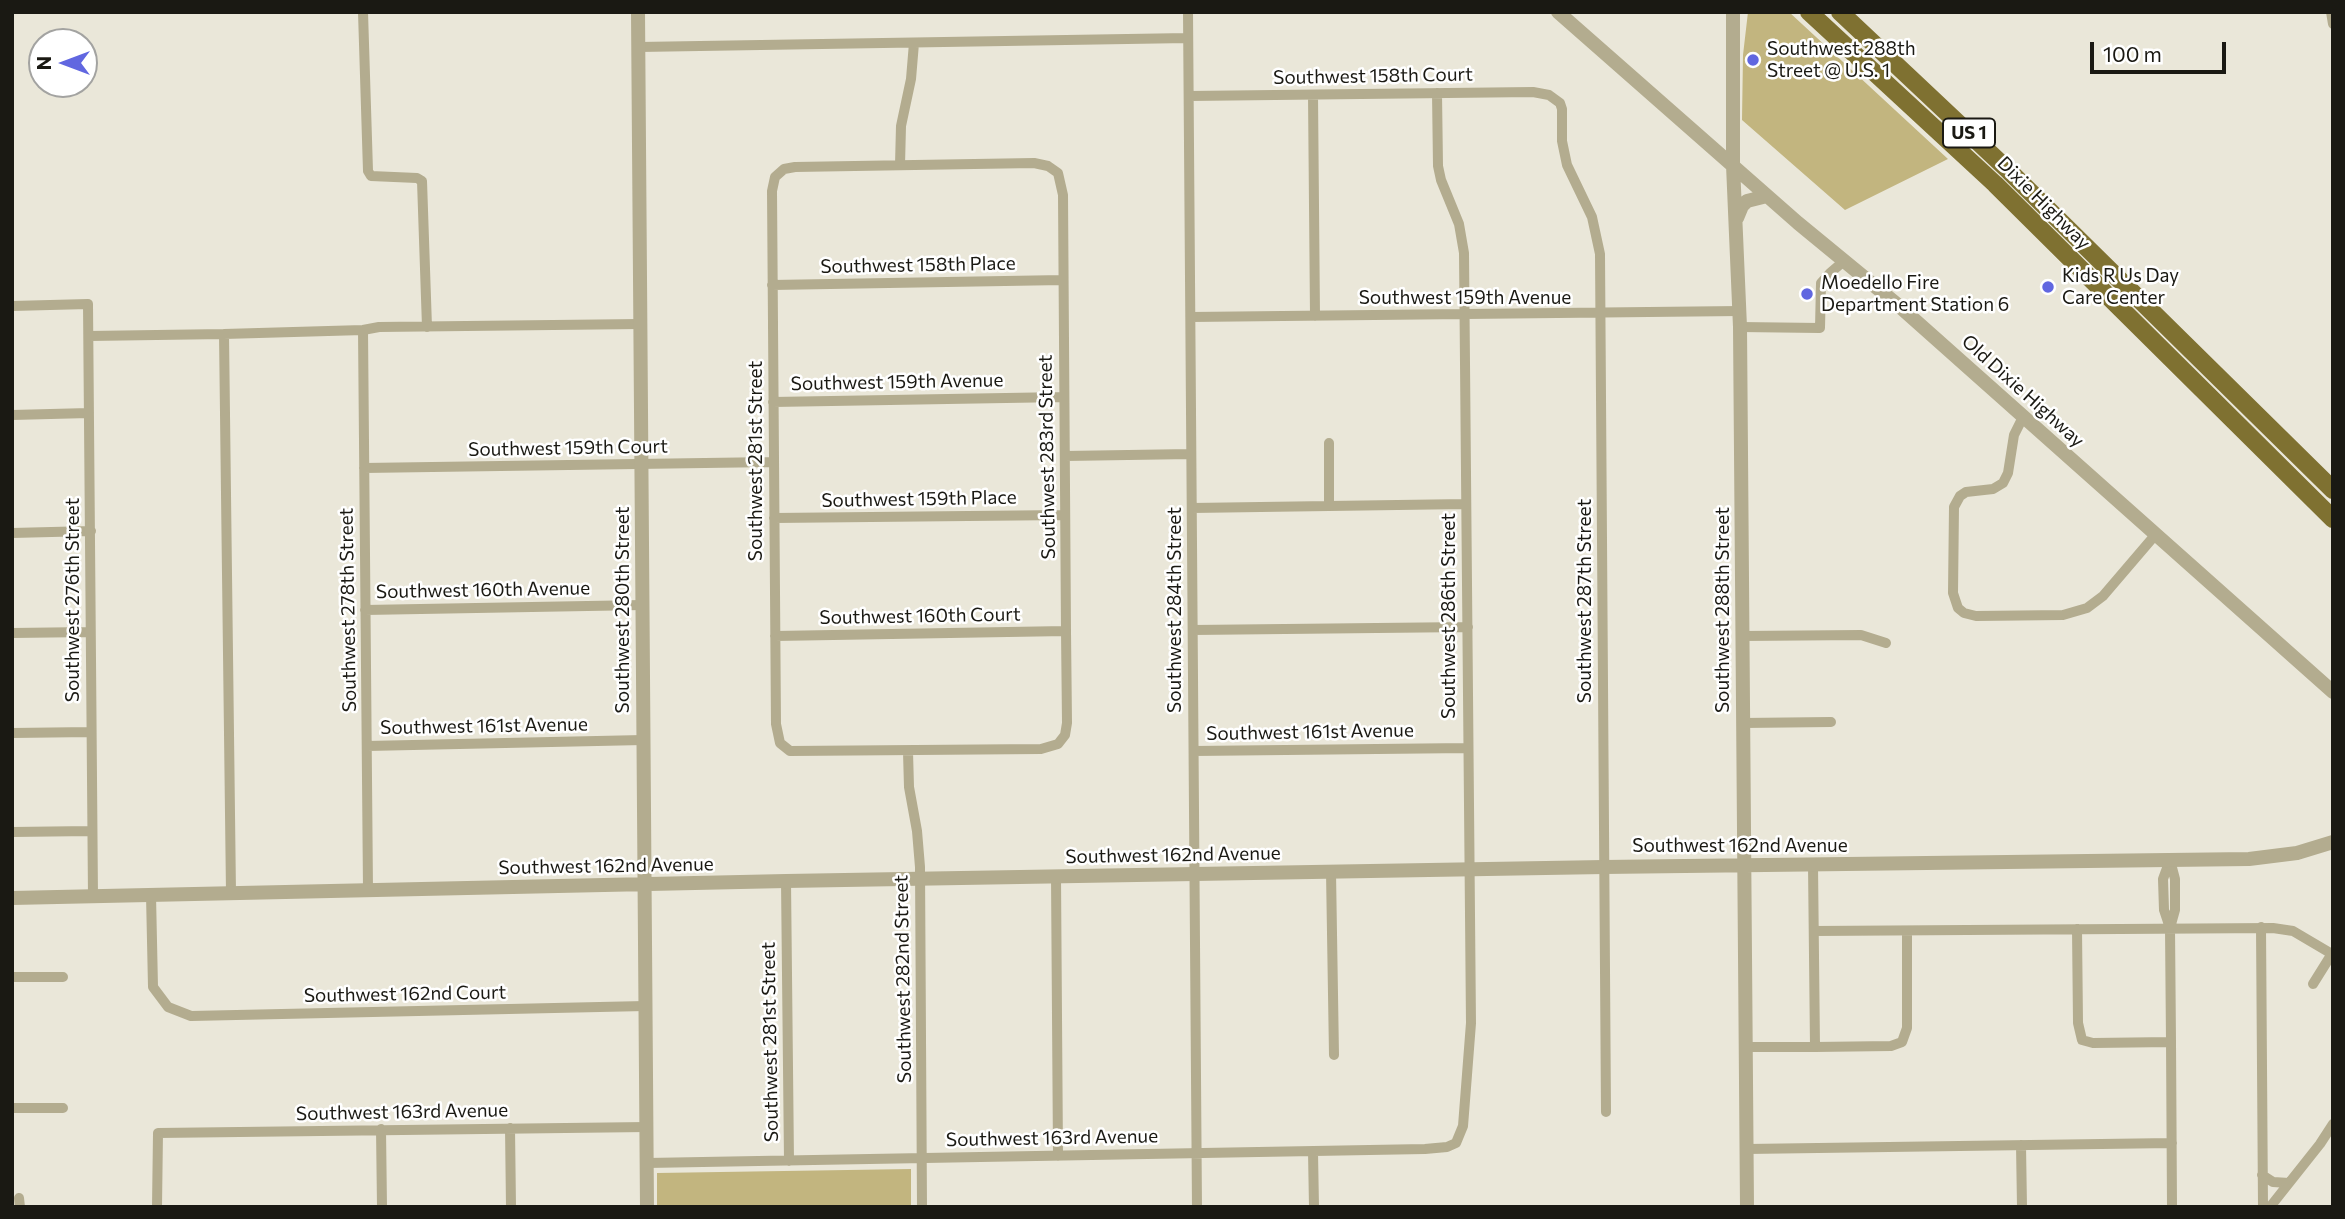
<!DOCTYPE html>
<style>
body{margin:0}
#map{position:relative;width:2345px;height:1219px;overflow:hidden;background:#eae7d9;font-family:Commissioner,sans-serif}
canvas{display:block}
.frame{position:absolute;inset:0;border:14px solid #1a1913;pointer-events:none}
.north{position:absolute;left:28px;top:28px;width:70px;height:70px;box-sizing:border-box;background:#fff;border:2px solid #a3a3a1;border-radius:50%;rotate:270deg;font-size:19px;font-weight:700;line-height:28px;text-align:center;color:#1a1913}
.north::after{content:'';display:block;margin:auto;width:24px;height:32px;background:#6167e0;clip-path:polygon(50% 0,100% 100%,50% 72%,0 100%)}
.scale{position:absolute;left:2090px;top:42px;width:136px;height:32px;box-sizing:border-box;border:4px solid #1a1913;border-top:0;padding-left:9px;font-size:21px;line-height:24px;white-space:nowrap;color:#1a1913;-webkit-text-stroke:5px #fff;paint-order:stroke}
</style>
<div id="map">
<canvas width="2345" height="1219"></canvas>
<div class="frame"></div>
<div class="north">N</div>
<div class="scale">100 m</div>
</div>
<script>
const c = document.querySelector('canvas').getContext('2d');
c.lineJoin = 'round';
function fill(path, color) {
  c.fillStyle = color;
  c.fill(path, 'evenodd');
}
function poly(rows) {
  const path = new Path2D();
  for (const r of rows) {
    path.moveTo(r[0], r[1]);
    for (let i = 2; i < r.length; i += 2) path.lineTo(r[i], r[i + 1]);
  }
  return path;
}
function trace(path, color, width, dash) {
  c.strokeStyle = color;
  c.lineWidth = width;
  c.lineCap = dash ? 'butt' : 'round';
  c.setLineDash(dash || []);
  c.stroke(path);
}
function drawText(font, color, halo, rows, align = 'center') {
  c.font = font + ' Commissioner,sans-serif';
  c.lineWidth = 5;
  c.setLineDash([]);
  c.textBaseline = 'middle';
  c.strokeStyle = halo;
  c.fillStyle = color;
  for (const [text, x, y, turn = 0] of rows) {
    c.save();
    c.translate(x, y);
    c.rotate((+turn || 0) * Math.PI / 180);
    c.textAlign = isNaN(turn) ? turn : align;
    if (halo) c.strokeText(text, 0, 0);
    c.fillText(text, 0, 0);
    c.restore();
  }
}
const green = poly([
 [1748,12,1789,12,1948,159,1845,210,1742,120,1743,55],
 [911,1169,911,1207,657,1207,657,1173]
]);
const minor = poly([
 [363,12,368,171,371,176,417,178,422,181,427,327],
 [1188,12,1197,1207],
 [2331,12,2333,24],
 [639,47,1188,38],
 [1313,95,1315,316],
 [1189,96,1533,92,1549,95,1560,103,1562,109,1562,141,1567,165,1592,217,1600,254,1606,1112],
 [1034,163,1048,166,1058,173,1063,195,1066,631,1067,723,1065,735,1058,744,1041,749,790,751,780,743,776,724,772,191,775,177,784,169,795,167,1034,163],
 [900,165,901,126,911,79,914,43],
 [772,285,1063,280],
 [12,306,88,304,93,896],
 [1191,317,1740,311],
 [1740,327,1820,328,1821,283,1830,273,1844,261],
 [363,330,368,890],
 [224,334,363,330,379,327,640,324],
 [89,336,224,334,231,893],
 [773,402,1064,397],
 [12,415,89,413],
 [2023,417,2014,435,2008,473,2003,483,1993,489,1966,492,1960,496,1954,507,1953,593,1958,608,1964,613,1976,616,2063,615,2087,608,2103,596,2156,534],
 [1329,443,1329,505],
 [1065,456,1191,454],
 [364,468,773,462],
 [1192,508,1466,504],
 [774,518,1065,515],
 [12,533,91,531],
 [365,610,643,605],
 [1193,630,1468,627],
 [12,633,90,632],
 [775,636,1066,631],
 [1742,636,1861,635,1886,643],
 [1743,723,1831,722],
 [12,733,91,732],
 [367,746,643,740],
 [1194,751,1468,748],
 [908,752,909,787,917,831,920,867,922,1207],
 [12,832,91,831],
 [2170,860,2163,879,2164,910,2170,928],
 [1331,872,1334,1055],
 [1056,876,1058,1156],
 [786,881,789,1161],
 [151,895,153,987,168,1007,191,1016,645,1006],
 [2261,927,2263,1207],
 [2077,929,2078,1023,2082,1040,2093,1043,2171,1042,2170,928,2175,910,2175,879,2170,860],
 [1814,931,2273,928,2293,931,2332,954],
 [12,977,63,977],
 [2313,984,2333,952],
 [2171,1042,2172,1207],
 [1746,1047,1815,1047,1813,865],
 [1815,1047,1891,1046,1902,1042,1907,1028,1907,931],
 [12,1108,63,1108],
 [510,1128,511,1207],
 [381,1129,382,1207],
 [2021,1145,2022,1207],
 [1747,1149,2172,1143],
 [1313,1152,1314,1207],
 [647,1163,1425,1149,1447,1147,1456,1143,1463,1126,1471,1023,1464,253,1459,224,1441,180,1438,166,1437,93],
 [2262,1175,2273,1182,2289,1183],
 [19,1198,20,1207],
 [157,1207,158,1133,647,1127],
 [2270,1207,2320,1144,2333,1124]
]);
const tertiary = poly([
 [638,12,647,1207],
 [1558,12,1798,223,1899,306,2333,692],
 [1733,12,1733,165,1740,327,1747,1207],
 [1737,218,1742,206,1747,201,1767,196],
 [12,898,786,881,1604,867,2249,859,2297,853,2333,842]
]);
const trunk = poly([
 [1809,12,1995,184,2333,519],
 [1840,12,2009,171,2333,490]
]);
const markers = [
 [1753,60,7,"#6167e0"],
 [2048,287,7,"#6167e0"],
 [1807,294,7,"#6167e0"]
];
const shields = [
 [1969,133,52]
];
const shieldNames = [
 ["US 1",1969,133]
];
const poiNames = [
 ["Southwest 288th",1767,49],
 ["Street @ U.S. 1",1767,71],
 ["Kids R Us Day",2062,276],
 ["Care Center",2062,298],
 ["Moedello Fire",1821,283],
 ["Department Station 6",1821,305]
];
const streetNames = [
 ["Southwest 158th Court",1373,76,-1],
 ["Dixie Highway",2044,203,45],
 ["Southwest 158th Place",918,265,-1],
 ["Southwest 159th Avenue",1465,298],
 ["Southwest 159th Avenue",897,382,-1],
 ["Old Dixie Highway",2023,391,42],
 ["Southwest 159th Court",568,448,-1],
 ["Southwest 283rd Street",1047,457,-91],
 ["Southwest 281st Street",756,461,-90],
 ["Southwest 159th Place",919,499,-1],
 ["Southwest 160th Avenue",483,590,-1],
 ["Southwest 276th Street",73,600,-90],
 ["Southwest 287th Street",1585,601,-90],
 ["Southwest 278th Street",348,610,-91],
 ["Southwest 280th Street",623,610,-90],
 ["Southwest 284th Street",1175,610,-90],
 ["Southwest 288th Street",1723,610,-90],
 ["Southwest 160th Court",920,616,-1],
 ["Southwest 286th Street",1449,616,-90],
 ["Southwest 161st Avenue",484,726,-1],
 ["Southwest 161st Avenue",1310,732,-1],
 ["Southwest 162nd Avenue",1740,846],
 ["Southwest 162nd Avenue",1173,855,-1],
 ["Southwest 162nd Avenue",606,866,-1],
 ["Southwest 282nd Street",903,979,-91],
 ["Southwest 162nd Court",405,994,-1],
 ["Southwest 281st Street",770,1042,-91],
 ["Southwest 163rd Avenue",402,1112,-1],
 ["Southwest 163rd Avenue",1052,1138,-1]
];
fill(green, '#c2b57f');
trace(minor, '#b3ac8f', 10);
trace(tertiary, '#b3ac8f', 14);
trace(trunk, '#7f7131', 18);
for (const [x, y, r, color] of markers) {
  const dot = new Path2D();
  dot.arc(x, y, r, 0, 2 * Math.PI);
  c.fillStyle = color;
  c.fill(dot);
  trace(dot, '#fff', 2.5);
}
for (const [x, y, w] of shields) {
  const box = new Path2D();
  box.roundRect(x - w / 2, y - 14.5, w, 29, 5);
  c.fillStyle = '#fff';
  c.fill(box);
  trace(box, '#1a1913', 2);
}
drawText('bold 18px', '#1a1913', null, shieldNames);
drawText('19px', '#1a1913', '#fff', poiNames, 'left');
drawText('19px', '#1a1913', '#fff', streetNames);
</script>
